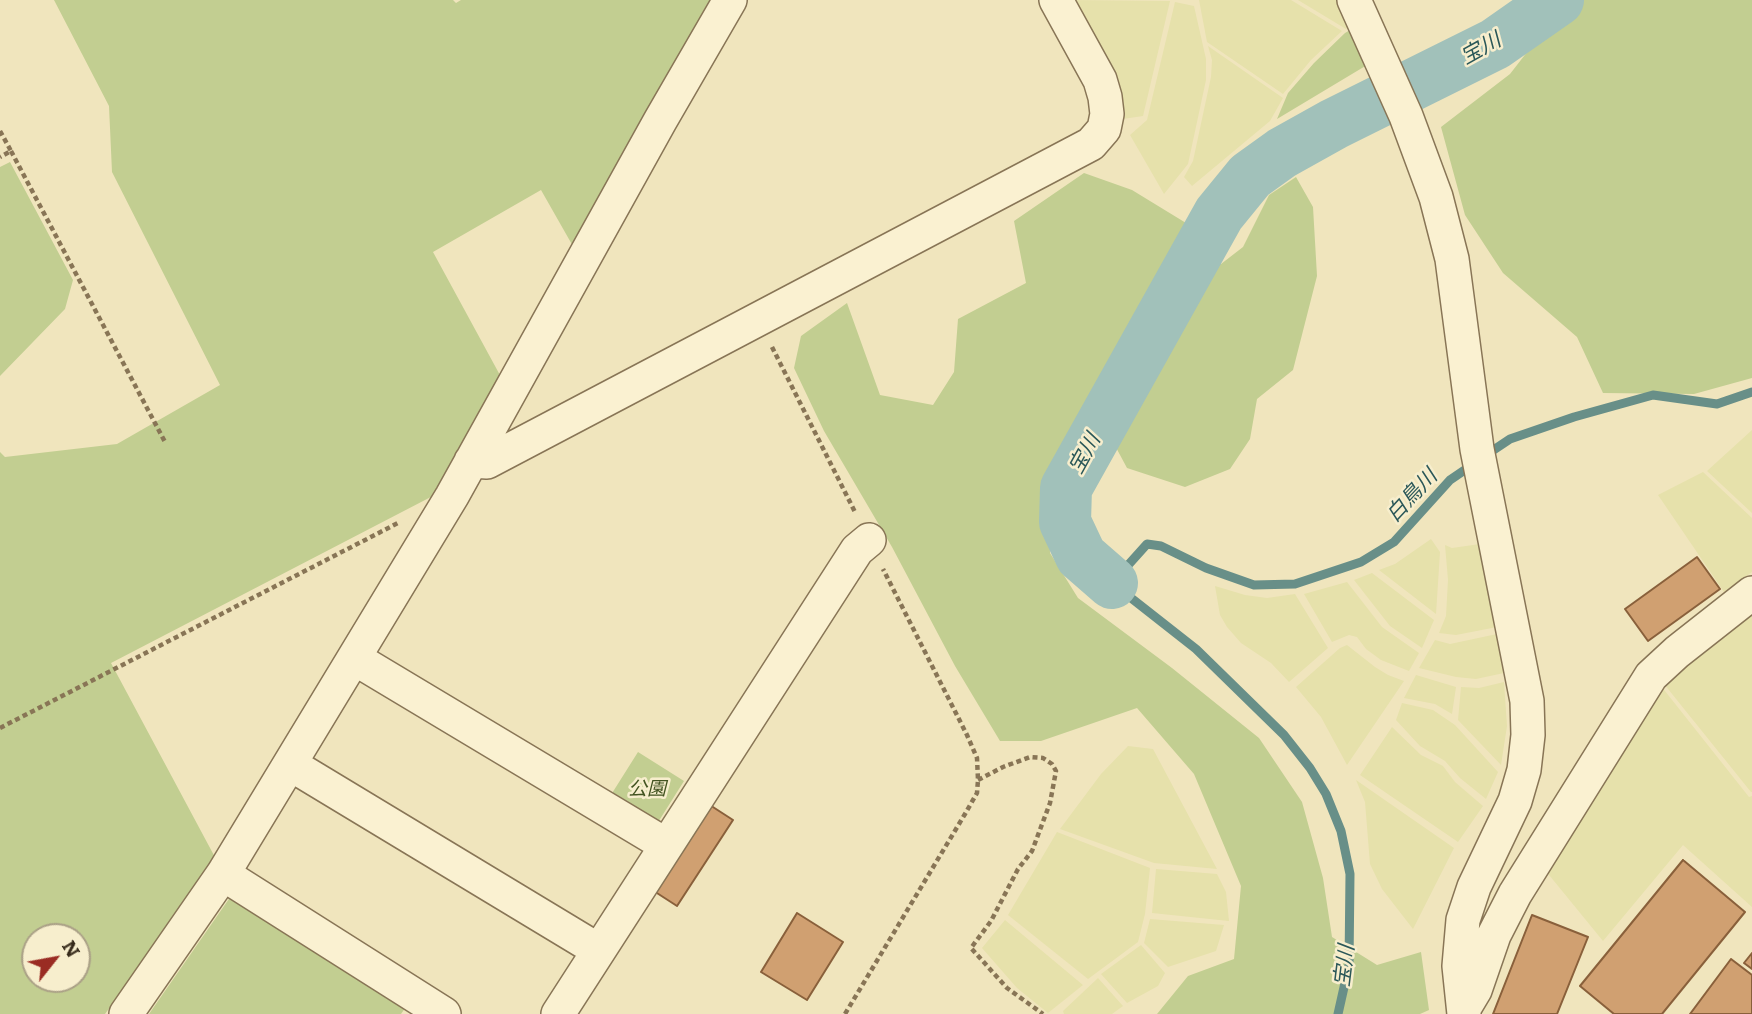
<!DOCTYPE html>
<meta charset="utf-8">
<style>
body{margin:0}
#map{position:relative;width:1752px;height:1014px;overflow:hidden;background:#f0e5bd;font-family:Literata,serif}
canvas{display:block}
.north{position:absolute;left:21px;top:923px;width:70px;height:70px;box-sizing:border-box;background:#f7eecd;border:2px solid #aaa086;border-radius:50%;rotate:59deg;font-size:19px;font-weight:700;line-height:28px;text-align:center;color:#372b1b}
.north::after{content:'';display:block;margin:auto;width:24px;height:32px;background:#9a2c23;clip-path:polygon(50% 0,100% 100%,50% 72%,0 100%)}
</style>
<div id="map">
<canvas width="1752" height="1014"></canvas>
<div class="north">N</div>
</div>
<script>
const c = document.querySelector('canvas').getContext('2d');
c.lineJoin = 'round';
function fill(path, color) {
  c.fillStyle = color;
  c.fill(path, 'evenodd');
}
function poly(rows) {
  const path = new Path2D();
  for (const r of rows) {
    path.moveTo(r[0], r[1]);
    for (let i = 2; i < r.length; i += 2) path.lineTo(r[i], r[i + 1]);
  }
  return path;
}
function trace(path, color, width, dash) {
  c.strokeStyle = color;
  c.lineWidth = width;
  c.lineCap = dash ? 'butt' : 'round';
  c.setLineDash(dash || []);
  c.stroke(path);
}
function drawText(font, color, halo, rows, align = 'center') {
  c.font = font + ' Literata,"Noto Sans JP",serif';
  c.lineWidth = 5;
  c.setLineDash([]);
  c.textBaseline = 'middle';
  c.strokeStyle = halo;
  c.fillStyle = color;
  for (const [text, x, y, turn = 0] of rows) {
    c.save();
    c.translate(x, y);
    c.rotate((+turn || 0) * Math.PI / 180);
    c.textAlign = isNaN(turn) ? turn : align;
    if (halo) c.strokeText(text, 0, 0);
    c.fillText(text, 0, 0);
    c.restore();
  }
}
const farmland = poly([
 [1068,0,1170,1,1143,116,1116,120],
 [1199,0,1291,0,1342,31,1311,60,1283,94,1207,42],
 [1298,0,1345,0,1356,23,1346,29],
 [1175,2,1194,6,1206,59,1206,80,1188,164,1164,194,1130,135,1147,120],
 [1208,46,1283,98,1270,121,1192,186,1184,177,1193,161,1211,77,1212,60],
 [1752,430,1752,513,1707,471],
 [1703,472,1752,518,1752,572,1724,592,1658,495],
 [1431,539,1440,552,1436,614,1379,570,1395,564],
 [1480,544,1497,627,1456,635,1439,633,1446,616,1448,580,1445,545,1452,548],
 [1372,573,1434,620,1422,648,1390,626,1354,580],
 [1347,582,1382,627,1419,653,1409,671,1381,660,1366,649,1357,637,1349,635,1332,642,1304,594],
 [1215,586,1245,595,1267,598,1295,594,1328,648,1289,682,1271,663,1241,643,1227,627,1220,615],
 [1752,613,1752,792,1751,792,1664,684],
 [1497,634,1504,673,1476,679,1456,677,1419,668,1435,640,1450,644],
 [1347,645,1375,667,1388,675,1404,681,1347,765,1321,717,1296,687,1340,648],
 [1416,675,1456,687,1452,714,1435,704,1404,698],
 [1504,682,1507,726,1501,765,1458,720,1461,687,1479,688],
 [1661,686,1749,797,1752,796,1752,907,1683,845,1603,941,1545,870],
 [1402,703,1433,710,1455,725,1498,772,1486,799,1460,778,1445,761,1420,746,1396,720],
 [1392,727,1421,755,1443,766,1455,782,1483,806,1458,842,1360,775],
 [1128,746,1153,749,1217,869,1154,863,1060,829,1101,774],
 [1356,780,1454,848,1413,929,1382,889,1370,864,1365,802],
 [1057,832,1150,868,1145,914,1138,942,1088,979,1008,915],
 [1156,869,1217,874,1226,892,1229,921,1152,913],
 [1150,919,1224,925,1216,951,1168,967,1144,943],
 [1005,920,1083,985,1048,1013,1017,988,982,948],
 [1141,945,1165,973,1158,986,1127,1003,1101,974],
 [1098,978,1123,1006,1112,1014,1064,1014,1063,1011]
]);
const green = poly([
 [54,0,453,0,456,3,461,0,716,0,574,248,541,190,433,252,501,377,452,486,111,663,217,861,105,1014,0,1014,0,452,5,457,117,444,220,385,112,172,109,106],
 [35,937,77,937,77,979,35,979],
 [1539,0,1752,0,1752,378,1694,394,1603,393,1577,337,1503,273,1465,215,1441,127,1510,74,1552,20],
 [1357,26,1372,62,1277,119,1288,93,1314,63,1345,33],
 [10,162,73,280,65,309,0,376,0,167],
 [1084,173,1132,190,1186,223,1221,264,1243,247,1269,195,1296,177,1313,207,1317,276,1293,370,1257,399,1250,439,1230,469,1185,487,1127,468,1112,440,1073,433,1049,482,1050,553,1078,598,1172,668,1259,738,1302,802,1323,878,1332,937,1377,965,1421,952,1429,1010,1420,1014,1157,1014,1188,976,1234,959,1241,886,1194,774,1137,708,1041,741,1000,741,955,666,892,547,824,431,794,368,801,336,847,303,880,395,933,405,954,372,958,319,1026,283,1014,221],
 [638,752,684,781,655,827,609,798],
 [231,896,408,1004,401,1014,149,1014]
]);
const stream = poly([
 [1486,455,1510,439,1574,417,1653,395,1717,404,1752,392],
 [1338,1014,1349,965,1350,874,1341,831,1326,794,1310,768,1284,735,1196,649,1112,583,1147,544,1161,546,1206,568,1254,585,1295,584,1361,562,1394,542,1450,480,1472,465]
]);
const river = poly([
 [1112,583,1081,556,1065,522,1066,488,1219,214,1250,176,1282,153,1334,124,1495,44,1558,0]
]);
const building = poly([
 [1697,557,1720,589,1648,641,1625,609,1697,557],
 [699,798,733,820,677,906,643,884,699,798],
 [1683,860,1745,912,1662,1014,1614,1014,1580,986,1683,860],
 [797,913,843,942,807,1000,761,972,797,913],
 [1532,915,1588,937,1557,1014,1493,1014,1532,915],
 [1752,953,1752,969,1744,963,1752,953],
 [1731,959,1752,975,1752,1014,1690,1014,1731,959]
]);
const path = poly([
 [0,131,11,151,0,157],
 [11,151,165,442],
 [772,347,856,514],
 [0,728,398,523],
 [978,780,1003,767,1030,757,1043,758,1052,764,1056,771,1050,803,1032,851,1018,869,991,921,971,948,1007,988,1043,1014],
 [845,1014,965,814,977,793,978,780,977,758,967,735,883,569]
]);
const minor = poly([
 [1354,0,1406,116,1436,197,1452,259,1477,449,1527,701,1528,735,1524,770,1515,801,1474,887,1463,920,1459,966,1464,1014],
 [471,461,487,462,1091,144,1104,129,1107,114,1105,97,1100,80,1056,0],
 [354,658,666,845],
 [290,764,598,950],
 [223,874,444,1014],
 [1466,1005,1475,990,1494,935,1515,894,1651,676,1677,652,1752,593],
 [126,1014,223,874,452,496,660,121,730,0],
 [558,1014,857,550,869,540]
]);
const parkNames = [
 ["公園",647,789]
];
const waterNames = [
 ["宝川",1481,49,-29],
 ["宝川",1085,454,-61],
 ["白鳥川",1412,496,-47],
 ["宝川",1345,966,-83]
];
fill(farmland, '#e6e1ab');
fill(green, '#c2ce91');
trace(stream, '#688f88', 9);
trace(river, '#a1c1ba', 52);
fill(building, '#d0a071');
trace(building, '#89603b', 2);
trace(minor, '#887556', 36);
trace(path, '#887556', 4.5, [5, 3.5]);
trace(minor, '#faf1d1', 33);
drawText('italic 19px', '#435421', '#f7eecd', parkNames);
drawText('italic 21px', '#2a5758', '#f7eecd', waterNames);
</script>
